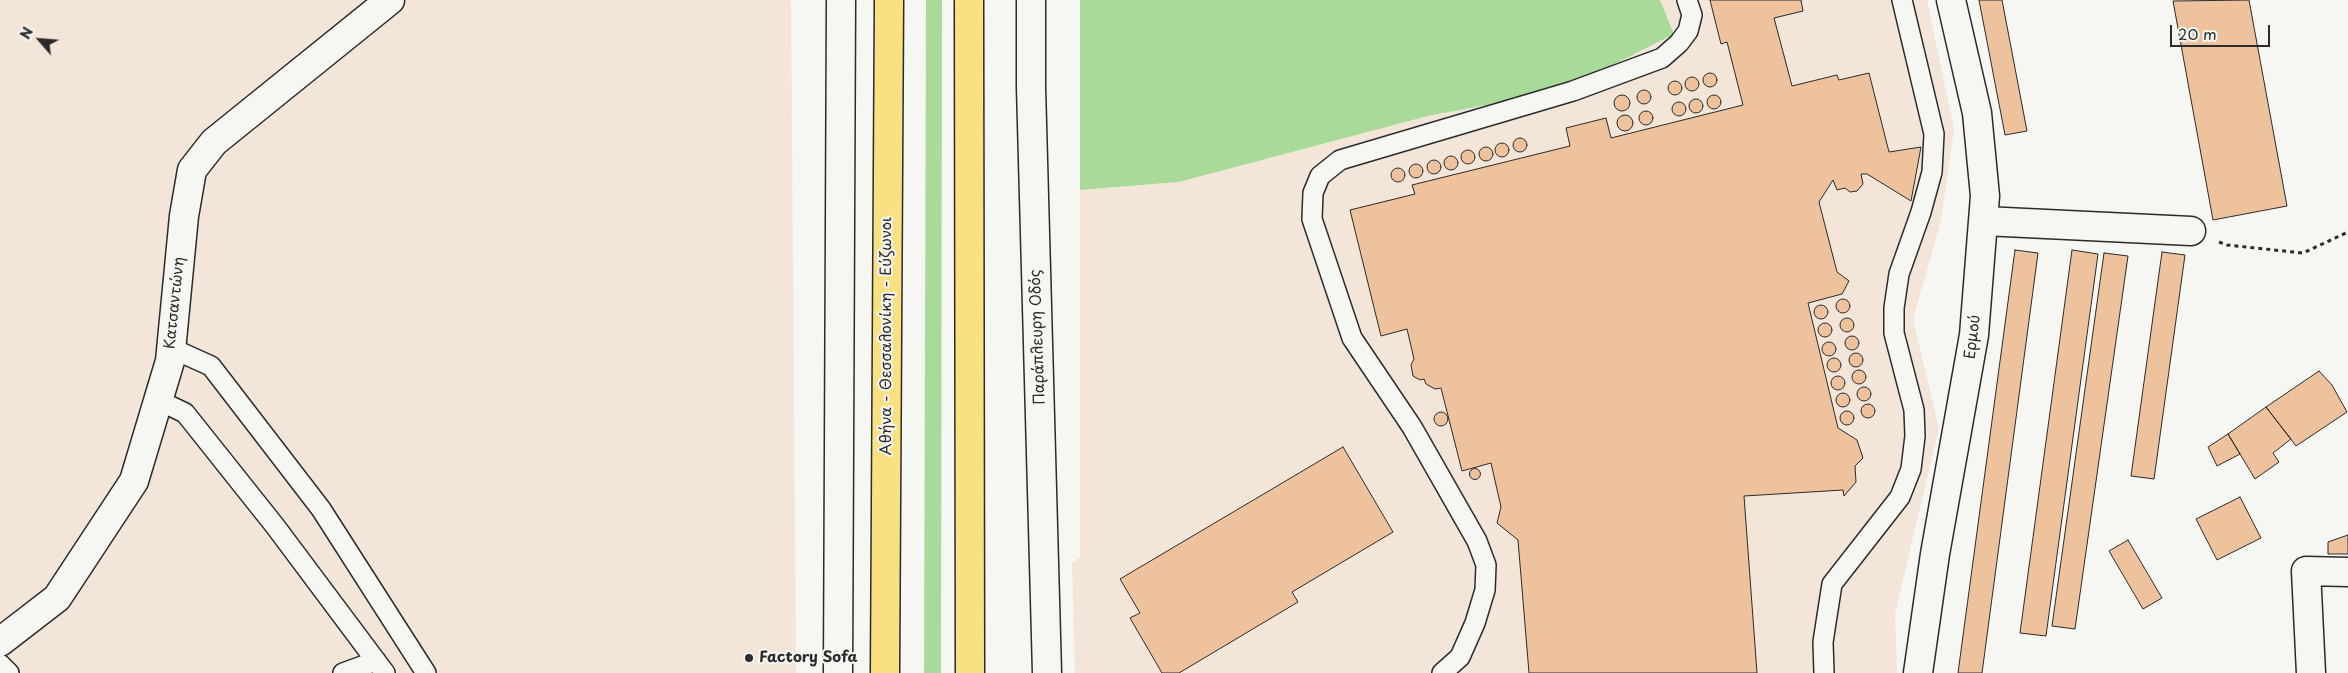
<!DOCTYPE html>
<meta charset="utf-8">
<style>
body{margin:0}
#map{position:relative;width:2348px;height:673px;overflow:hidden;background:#f6f6f2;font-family:"Playpen Sans",sans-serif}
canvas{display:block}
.north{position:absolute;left:15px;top:15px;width:50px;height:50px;-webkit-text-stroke:4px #f6f6f2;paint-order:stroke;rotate:297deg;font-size:14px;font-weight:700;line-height:20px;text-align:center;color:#2b2b2b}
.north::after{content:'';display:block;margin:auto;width:18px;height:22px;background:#2b2b2b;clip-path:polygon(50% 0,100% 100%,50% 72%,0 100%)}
.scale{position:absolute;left:2170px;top:25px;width:100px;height:22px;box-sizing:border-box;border:2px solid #2b2b2b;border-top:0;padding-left:6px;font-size:15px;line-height:18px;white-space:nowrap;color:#2b2b2b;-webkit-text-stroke:4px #f6f6f2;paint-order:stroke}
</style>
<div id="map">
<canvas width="2348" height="673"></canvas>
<div class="north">N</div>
<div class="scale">20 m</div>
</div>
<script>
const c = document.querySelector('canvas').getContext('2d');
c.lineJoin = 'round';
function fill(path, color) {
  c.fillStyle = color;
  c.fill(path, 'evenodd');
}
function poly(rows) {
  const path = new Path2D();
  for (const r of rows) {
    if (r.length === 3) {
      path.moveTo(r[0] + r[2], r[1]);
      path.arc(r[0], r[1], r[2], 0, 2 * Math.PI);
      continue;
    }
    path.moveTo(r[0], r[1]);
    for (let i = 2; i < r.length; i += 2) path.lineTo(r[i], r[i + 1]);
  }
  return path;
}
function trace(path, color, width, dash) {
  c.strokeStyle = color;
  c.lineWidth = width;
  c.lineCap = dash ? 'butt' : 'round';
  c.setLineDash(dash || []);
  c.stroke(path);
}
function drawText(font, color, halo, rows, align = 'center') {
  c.font = font + ' "Playpen Sans",sans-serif';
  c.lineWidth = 4;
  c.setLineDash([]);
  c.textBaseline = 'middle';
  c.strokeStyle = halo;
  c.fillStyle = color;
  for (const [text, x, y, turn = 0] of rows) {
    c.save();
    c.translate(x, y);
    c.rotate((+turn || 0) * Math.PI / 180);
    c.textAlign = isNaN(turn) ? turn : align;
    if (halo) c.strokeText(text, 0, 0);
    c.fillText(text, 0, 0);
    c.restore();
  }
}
const built = poly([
 [0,0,791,0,796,673,0,673],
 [1660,0,1927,0,1954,129,1941,220,1913,320,1939,428,1895,614,1897,673,1075,673,1072,563,1080,557,1080,190,1179,182,1428,116,1561,91,1674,34]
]);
const green = poly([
 [926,0,942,0,941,673,924,673],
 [1080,0,1660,0,1674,34,1561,91,1428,116,1179,182,1080,190]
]);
const building = poly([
 [1710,0,1801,0,1803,11,1774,18,1792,86,1837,75,1839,80,1869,73,1889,152,1921,147,1911,201,1867,174,1861,174,1863,184,1857,191,1850,192,1845,188,1837,190,1833,180,1819,202,1837,272,1849,281,1842,294,1808,303,1838,428,1857,440,1863,458,1855,466,1856,482,1844,496,1843,490,1744,496,1757,673,1529,673,1518,540,1497,523,1501,507,1491,463,1462,471,1441,388,1435,389,1426,384,1424,379,1420,380,1413,376,1411,365,1414,359,1407,329,1381,336,1350,210,1415,194,1412,185,1570,146,1566,128,1606,118,1611,138,1743,105,1727,42,1721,44,1710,0],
 [1979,0,2002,0,2027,131,2005,135,1979,0],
 [2249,0,2287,206,2213,220,2173,1,2249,0],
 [1710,80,7],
 [1692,84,7],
 [1675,88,7],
 [1644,97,7],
 [1714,102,7],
 [1622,103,8],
 [1696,106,7],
 [1679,109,7],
 [1646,118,7],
 [1625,123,8],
 [1520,145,7],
 [1502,150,7],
 [1486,154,7],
 [1468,157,7],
 [1451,163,7],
 [1434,167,7],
 [1416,171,7],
 [1398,175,7],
 [2015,250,2038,253,1982,673,1958,673,2015,250],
 [2072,250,2098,254,2046,636,2020,633,2072,250],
 [2162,252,2185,255,2154,479,2131,476,2162,252],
 [2104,253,2128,256,2075,629,2052,626,2104,253],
 [1843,306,7],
 [1821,312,7],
 [1847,325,7],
 [1825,330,7],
 [1852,343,7],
 [1829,349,7],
 [1856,360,7],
 [1834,365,7],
 [1859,377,7],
 [2319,371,2332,385,2347,412,2296,446,2266,407,2319,371],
 [1838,383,7],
 [1864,394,7],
 [1843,400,7],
 [1868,411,7],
 [2266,407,2291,439,2273,453,2279,462,2255,479,2228,434,2266,407],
 [1847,418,7],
 [1441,419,7],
 [2228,434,2240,454,2217,466,2208,447,2228,434],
 [1343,447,1393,532,1292,592,1298,602,1179,673,1162,673,1130,618,1140,613,1120,579,1343,447],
 [1475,474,5.5],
 [2240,497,2261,538,2217,560,2196,519,2240,497],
 [2348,535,2348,554,2328,554,2328,542,2348,535],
 [2128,540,2162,598,2143,609,2109,551,2128,540]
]);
const path = poly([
 [2219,242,2227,245,2303,253,2348,232]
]);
const service = poly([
 [171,348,211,366,321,509,426,673],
 [158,400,185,413,275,526,385,673],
 [0,664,9,673],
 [343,673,376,661],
 [1442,673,1460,657,1475,623,1485,590,1486,565,1477,541,1412,427,1352,338,1312,219,1313,193,1320,176,1340,160,1573,91,1662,58,1679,43,1688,31,1692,15,1687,0],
 [1824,673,1823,642,1832,584,1900,497,1911,469,1915,436,1914,410,1894,333,1894,308,1899,274,1921,212,1932,172,1934,134,1902,0]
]);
const minor = poly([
 [1984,221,2191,231],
 [0,642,57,598,134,481,170,361,184,216,192,170,214,142,390,0],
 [2311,673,2306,571,2348,572]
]);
const tertiary = poly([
 [1031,0,1031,87,1047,673],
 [838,673,841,0],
 [1918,673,1935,554,1974,335,1985,196,1977,113,1951,0]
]);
const motorway = poly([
 [969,0,970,673],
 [885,673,889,0]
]);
const markers = [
 [749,658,5,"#2b2b2b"]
];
const streetNames = [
 ["Κατσαντώνη",175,303,-84],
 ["Αθήνα - Θεσσαλονίκη - Εύζωνοι",887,336,-90],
 ["Παράπλευρη Οδός",1038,337,-92],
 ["Ερμού",1973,337,-83]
];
const poiNames = [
 ["Factory Sofa",759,658]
];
fill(built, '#f3e6d8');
fill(green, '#aada9a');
fill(building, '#edc29d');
trace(building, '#2b2b2b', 1);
trace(service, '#2b2b2b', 22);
trace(minor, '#2b2b2b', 31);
trace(tertiary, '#2b2b2b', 31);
trace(motorway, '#2b2b2b', 31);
trace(path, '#2b2b2b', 3, [4, 4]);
trace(service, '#f6f6f2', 19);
trace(minor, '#f6f6f2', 28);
trace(tertiary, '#f6f6f2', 28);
trace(motorway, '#f9e181', 28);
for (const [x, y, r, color] of markers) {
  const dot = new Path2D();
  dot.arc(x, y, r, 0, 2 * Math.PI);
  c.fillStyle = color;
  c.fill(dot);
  trace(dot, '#f6f6f2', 2);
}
drawText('15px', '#2b2b2b', '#f6f6f2', streetNames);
drawText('bold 15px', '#2b2b2b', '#f6f6f2', poiNames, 'left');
</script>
